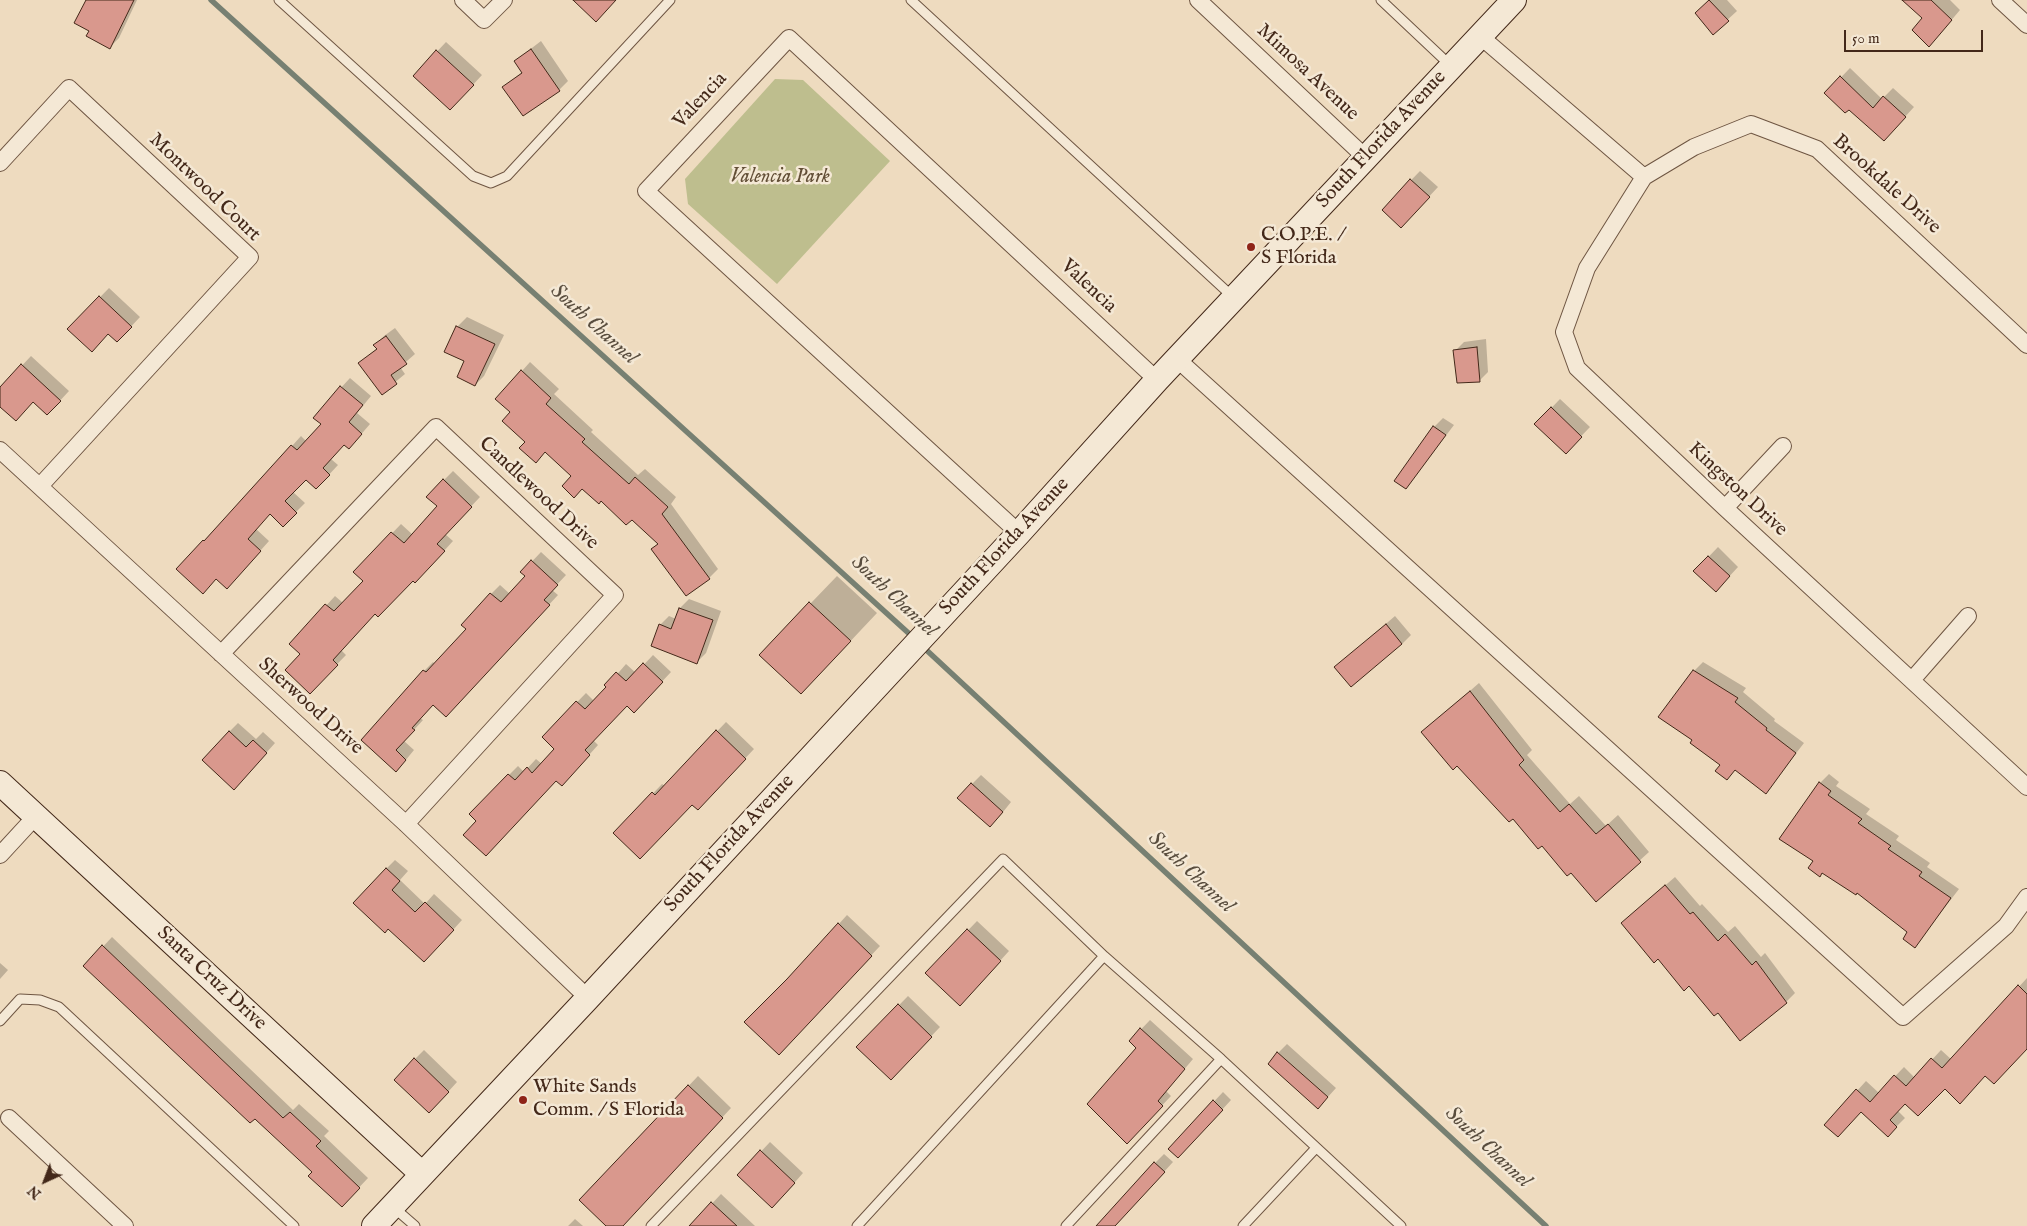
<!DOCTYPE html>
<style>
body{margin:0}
#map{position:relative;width:2027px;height:1226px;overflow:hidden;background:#eedbbf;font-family:"IM FELL English",serif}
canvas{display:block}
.north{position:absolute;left:20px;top:1156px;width:50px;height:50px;-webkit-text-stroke:4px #f4e8d5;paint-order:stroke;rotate:223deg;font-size:14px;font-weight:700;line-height:20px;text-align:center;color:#432819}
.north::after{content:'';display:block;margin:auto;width:18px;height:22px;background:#432819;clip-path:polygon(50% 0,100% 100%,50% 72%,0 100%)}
.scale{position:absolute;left:1844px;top:30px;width:139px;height:22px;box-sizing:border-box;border:2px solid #432819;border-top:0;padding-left:6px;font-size:15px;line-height:18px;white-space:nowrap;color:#432819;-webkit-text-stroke:4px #f4e8d5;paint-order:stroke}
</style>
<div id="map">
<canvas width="2027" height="1226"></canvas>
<div class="north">N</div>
<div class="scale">50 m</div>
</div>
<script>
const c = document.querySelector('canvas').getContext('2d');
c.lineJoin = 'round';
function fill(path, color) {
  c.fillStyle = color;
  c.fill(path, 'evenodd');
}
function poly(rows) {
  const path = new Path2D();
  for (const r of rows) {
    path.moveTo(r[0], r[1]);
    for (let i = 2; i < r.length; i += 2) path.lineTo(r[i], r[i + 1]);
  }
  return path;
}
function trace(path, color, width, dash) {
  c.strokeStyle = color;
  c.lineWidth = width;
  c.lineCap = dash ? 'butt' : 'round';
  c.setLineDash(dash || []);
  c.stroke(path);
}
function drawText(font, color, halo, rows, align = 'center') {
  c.font = font + ' "IM FELL English",serif';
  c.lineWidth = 5;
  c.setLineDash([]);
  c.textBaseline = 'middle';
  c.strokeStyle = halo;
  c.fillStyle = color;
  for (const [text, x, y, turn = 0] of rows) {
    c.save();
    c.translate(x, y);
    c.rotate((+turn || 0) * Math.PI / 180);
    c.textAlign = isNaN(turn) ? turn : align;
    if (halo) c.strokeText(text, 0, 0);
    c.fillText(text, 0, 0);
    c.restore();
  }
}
const green = poly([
 [775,79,803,80,890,161,777,284,688,204,685,179]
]);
const shadow = poly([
 [87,0,137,0,119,38,110,47],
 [1710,0,1727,0,1737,11,1713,33,1696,14],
 [1918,0,1950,0,1960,10,1938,36,1924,18],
 [541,41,568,81,559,90,523,115,504,87,523,71,515,61],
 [446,42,482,75,459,100,415,75],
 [1850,68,1882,99,1893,88,1914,107,1893,130,1826,93],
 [1420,171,1438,187,1410,217,1383,209],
 [109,288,140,317,126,332,108,333,69,329],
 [467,317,504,335,484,376,475,385,466,361,446,351,458,326],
 [395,328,415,354,400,367,405,374,382,393,360,363,377,348,375,345,384,336],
 [1486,339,1488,372,1479,381,1455,351,1464,342],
 [31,356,69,391,56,405,33,401,0,405,0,389],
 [530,362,559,389,554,394,593,430,591,432,638,475,645,469,676,497,671,504,718,569,709,578,652,549,658,543,632,518,573,476,546,451,527,442,511,412,522,371],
 [350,378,371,396,357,413,370,424,358,438,345,443,331,459,338,465,325,479,306,478,293,492,305,503,283,525,270,513,256,529,269,541,236,578,204,541,212,532,214,533,301,436,307,442,323,424,314,417],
 [1560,399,1590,427,1566,452,1536,424],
 [1443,418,1454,425,1406,488,1434,427],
 [453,471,480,497,445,534,453,541,424,573,413,579,375,612,341,650,346,655,319,683,302,654,291,644,335,596,343,603,364,581,355,572,401,524,413,535,439,506,444,480],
 [1718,547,1738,567,1725,581,1695,571],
 [541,552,566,575,552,590,558,595,455,706,434,704,420,718,423,720,404,741,414,750,405,761,363,740,424,671,433,662,435,664,468,629,463,624,491,594,500,585,510,594,527,576,522,572],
 [837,576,877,613,828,665,761,655],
 [689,599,721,611,706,653,697,662,660,625,669,616,676,619,680,608],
 [1395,616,1411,635,1402,644,1336,667],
 [653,655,671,672,643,702,627,704,593,740,598,745,571,775,556,779,478,821,470,814,518,766,524,772,536,759,542,764,556,749,543,737,586,693,594,701,626,664,636,673],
 [1703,662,1746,688,1743,692,1775,719,1774,721,1804,743,1766,792,1736,769,1727,778,1722,764,1693,740,1694,671],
 [1479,683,1532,750,1527,755,1570,804,1579,796,1606,826,1618,815,1649,852,1596,900,1571,872,1423,732],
 [726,722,754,749,706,800,615,833,662,784,665,786],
 [238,723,256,739,263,732,275,743,243,779,229,732],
 [1829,774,1839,782,1836,786,1870,809,1866,814,1899,836,1896,840,1930,863,1927,867,1959,889,1915,946,1909,932,1814,861,1820,783],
 [981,775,1011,802,999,817,972,784],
 [395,860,408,871,400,880,425,904,434,894,462,920,433,952,388,928,386,869],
 [1675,877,1700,906,1702,904,1728,932,1735,926,1761,957,1765,953,1795,993,1786,1002,1718,1012,1632,914],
 [847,915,880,946,788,1044,789,979],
 [977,921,1009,951,969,995,927,973],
 [112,937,293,1110,299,1104,329,1131,324,1136,368,1178,351,1196,314,1172,85,966],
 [0,963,8,970,0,979],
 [2027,978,2027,1047,1945,1088,1905,1102,1898,1111,1905,1118,1888,1135,1861,1111,1826,1125,1866,1081,1879,1093,1904,1067,1915,1078,1941,1050,1952,1060],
 [908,996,940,1027,900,1069,858,1047],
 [1150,1020,1193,1059,1166,1091,1171,1096,1136,1133,1138,1048,1130,1041],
 [1287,1044,1336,1088,1327,1098,1278,1053],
 [424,1050,457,1082,438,1103,415,1059],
 [698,1076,731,1108,622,1226,608,1226,581,1200],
 [1223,1092,1231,1100,1187,1148,1170,1148],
 [770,1142,803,1173,781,1198,739,1175],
 [1164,1154,1173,1162,1131,1208,1155,1163],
 [721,1194,755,1226,691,1226],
 [575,1219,583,1226,568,1226]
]);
const stream = poly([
 [211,0,915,639],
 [921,645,1546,1226]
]);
const building = poly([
 [86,0,134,0,110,49,86,36,89,31,74,23,86,0],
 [573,0,616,0,596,22,573,0],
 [1709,0,1729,21,1713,35,1695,13,1709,0],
 [1902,0,1931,0,1952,20,1929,47,1912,30,1922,18,1902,0],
 [531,49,560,91,523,116,502,87,522,73,514,61,531,49],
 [436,50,474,85,450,110,413,76,436,50],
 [1840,76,1873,108,1883,96,1906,117,1884,141,1849,110,1845,113,1824,93,1840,76],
 [1410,179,1430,197,1401,228,1382,210,1410,179],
 [99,296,132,327,117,342,108,334,92,352,67,329,99,296],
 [456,326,495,344,475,386,457,377,464,361,444,352,456,326],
 [386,336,407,364,391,375,397,384,382,395,358,363,377,349,373,345,386,336],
 [1477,347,1480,382,1457,383,1453,350,1477,347],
 [21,364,61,401,47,415,33,402,16,421,0,407,0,387,21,364],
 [521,370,551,398,546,404,585,439,582,442,629,484,635,477,668,507,662,514,710,579,686,596,651,549,658,544,632,520,626,525,601,501,599,504,582,489,574,498,562,486,571,476,545,452,536,463,519,448,525,442,502,421,510,412,495,399,521,370],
 [340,386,363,405,349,422,362,434,349,449,344,445,323,468,330,475,316,489,306,480,285,501,297,513,283,527,270,514,248,539,261,551,227,589,216,579,203,594,176,569,203,540,204,541,291,445,297,450,321,424,313,418,340,386],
 [1551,407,1582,437,1566,454,1534,424,1551,407],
 [1433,426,1446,435,1406,489,1394,481,1433,426],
 [443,479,472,507,437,544,445,551,415,583,413,581,378,617,375,614,333,660,338,665,310,694,285,670,300,654,289,644,325,604,334,611,363,581,353,572,391,532,404,543,437,506,426,497,443,479],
 [1708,556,1730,576,1716,592,1693,571,1708,556],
 [531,560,558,585,544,600,550,605,446,717,433,705,412,728,415,730,396,750,406,760,396,772,361,740,423,670,426,672,466,629,461,625,490,593,501,602,525,576,520,572,531,560],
 [809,602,851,641,801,694,759,655,809,602],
 [679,608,713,620,697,664,651,646,659,624,671,629,679,608],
 [1386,624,1402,644,1351,687,1334,667,1386,624],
 [643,663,663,682,634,713,627,706,585,750,590,755,562,786,556,781,486,856,463,835,476,821,469,814,508,774,515,780,527,767,532,773,554,749,542,737,576,701,585,709,606,687,604,685,616,672,626,681,643,663],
 [1693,670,1738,698,1735,702,1767,728,1766,730,1796,753,1766,794,1735,770,1727,780,1715,771,1720,765,1690,743,1692,740,1658,717,1693,670],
 [1470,691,1524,760,1519,765,1560,812,1569,804,1596,834,1608,824,1641,862,1596,902,1571,873,1567,876,1542,846,1538,849,1513,819,1509,822,1457,766,1453,770,1421,732,1470,691],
 [716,730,746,759,698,810,692,805,640,859,613,833,652,792,655,795,716,730],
 [229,731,246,747,253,740,267,753,234,790,202,760,229,731],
 [1819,782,1831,791,1828,795,1862,819,1858,823,1891,846,1888,849,1922,872,1919,876,1951,898,1915,948,1903,939,1907,932,1857,893,1856,895,1822,873,1820,877,1808,868,1813,861,1779,839,1819,782],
 [971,783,1003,812,990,827,957,798,971,783],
 [386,868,400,881,392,890,415,912,425,902,454,930,424,962,388,929,385,933,353,903,386,868],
 [1665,885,1690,914,1693,912,1718,941,1725,934,1752,965,1756,961,1787,1003,1740,1041,1718,1013,1714,1016,1689,986,1684,991,1658,959,1654,963,1621,923,1665,885],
 [838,923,872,956,779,1055,744,1022,787,979,838,923],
 [967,929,1001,961,960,1006,925,973,967,929],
 [102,945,283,1118,290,1112,321,1141,316,1146,360,1188,342,1207,308,1176,312,1172,255,1119,250,1123,83,966,102,945],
 [2018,985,2027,994,2027,1049,1994,1084,1985,1076,1960,1104,1945,1089,1918,1116,1905,1104,1890,1120,1897,1127,1888,1137,1861,1112,1838,1137,1824,1125,1856,1089,1870,1102,1894,1075,1906,1086,1931,1058,1942,1068,2018,985],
 [898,1004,932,1037,891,1080,856,1047,898,1004],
 [1140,1028,1185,1069,1158,1101,1163,1106,1127,1144,1087,1104,1136,1048,1129,1041,1140,1028],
 [1277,1052,1328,1097,1318,1109,1268,1064,1277,1052],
 [414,1058,449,1092,429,1113,394,1080,414,1058],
 [688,1085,723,1118,623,1226,606,1226,579,1200,688,1085],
 [1213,1100,1223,1110,1178,1158,1168,1149,1213,1100],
 [760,1150,795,1183,772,1208,737,1175,760,1150],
 [1154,1162,1165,1172,1115,1226,1096,1226,1154,1162],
 [711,1202,737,1226,689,1226,711,1202]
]);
const lane = poly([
 [279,0,473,176,491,183,507,176,670,0],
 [911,0,1234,298],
 [1381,0,1451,66],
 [0,1021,20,999,40,1000,59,1007,294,1226],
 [392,1206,415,1226],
 [651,1226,1003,859,1104,956],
 [857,1226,1104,956,1221,1059,1401,1226],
 [1066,1226,1221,1059],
 [1243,1226,1316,1148]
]);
const street = poly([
 [463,0,484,20,504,0],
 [1198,0,1365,157],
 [2000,0,2027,25],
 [1480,36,1644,177,1694,147,1751,124,1817,149,2027,345],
 [0,163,69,88,250,257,40,486],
 [1644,177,1587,268,1564,332,1577,368,1725,508,2027,787],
 [1177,359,1903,1017,2006,926,2027,897],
 [0,450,406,824,588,998],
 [1725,508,1783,446],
 [1019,533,646,191,789,38,1157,380],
 [221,654,436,427,615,595,406,824],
 [1912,680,1968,616],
 [0,855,35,817],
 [9,1118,125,1226]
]);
const secondary = poly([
 [0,783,422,1174],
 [374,1226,588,998,1019,533,1157,380,1514,0]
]);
const markers = [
 [1251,247,5,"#8f2418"],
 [523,1100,5,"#8f2418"]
];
const streetNames = [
 ["Mimosa Avenue",1307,73,43],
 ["Valencia",701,101,-47],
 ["South Florida Avenue",1382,140,-47],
 ["Brookdale Drive",1886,185,42],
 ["Montwood Court",204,188,44],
 ["Valencia",1088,287,43],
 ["Kingston Drive",1737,490,43],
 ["Candlewood Drive",538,494,43],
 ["South Florida Avenue",1005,547,-47],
 ["Sherwood Drive",310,707,42],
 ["South Florida Avenue",730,844,-47],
 ["Santa Cruz Drive",211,979,43]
];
const parkNames = [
 ["Valencia Park",780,178]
];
const poiNames = [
 ["C.O.P.E. /",1261,236],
 ["S Florida",1261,259],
 ["White Sands",533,1088],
 ["Comm. / S Florida",533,1111]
];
const waterNames = [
 ["South Channel",593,325,42],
 ["South Channel",893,597,43],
 ["South Channel",1190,873,43],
 ["South Channel",1487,1148,43]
];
fill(green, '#bebe8e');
fill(shadow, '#0003');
trace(stream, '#778072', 5.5);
fill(building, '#d9988d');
trace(building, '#432819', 1);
trace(lane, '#6e5542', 11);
trace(street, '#6e5542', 18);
trace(secondary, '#432819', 26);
trace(lane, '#f4e8d5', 9);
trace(street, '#f4e8d5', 16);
trace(secondary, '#f4e8d5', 24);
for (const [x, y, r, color] of markers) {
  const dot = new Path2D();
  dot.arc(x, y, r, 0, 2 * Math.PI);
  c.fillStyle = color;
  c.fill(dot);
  trace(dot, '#f4e8d5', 2);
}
drawText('20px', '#432819', '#f4e8d5', streetNames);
drawText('italic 20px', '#624e36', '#f4e8d5', parkNames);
drawText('20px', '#432819', '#f4e8d5', poiNames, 'left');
drawText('italic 21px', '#594d3e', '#f4e8d5', waterNames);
</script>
